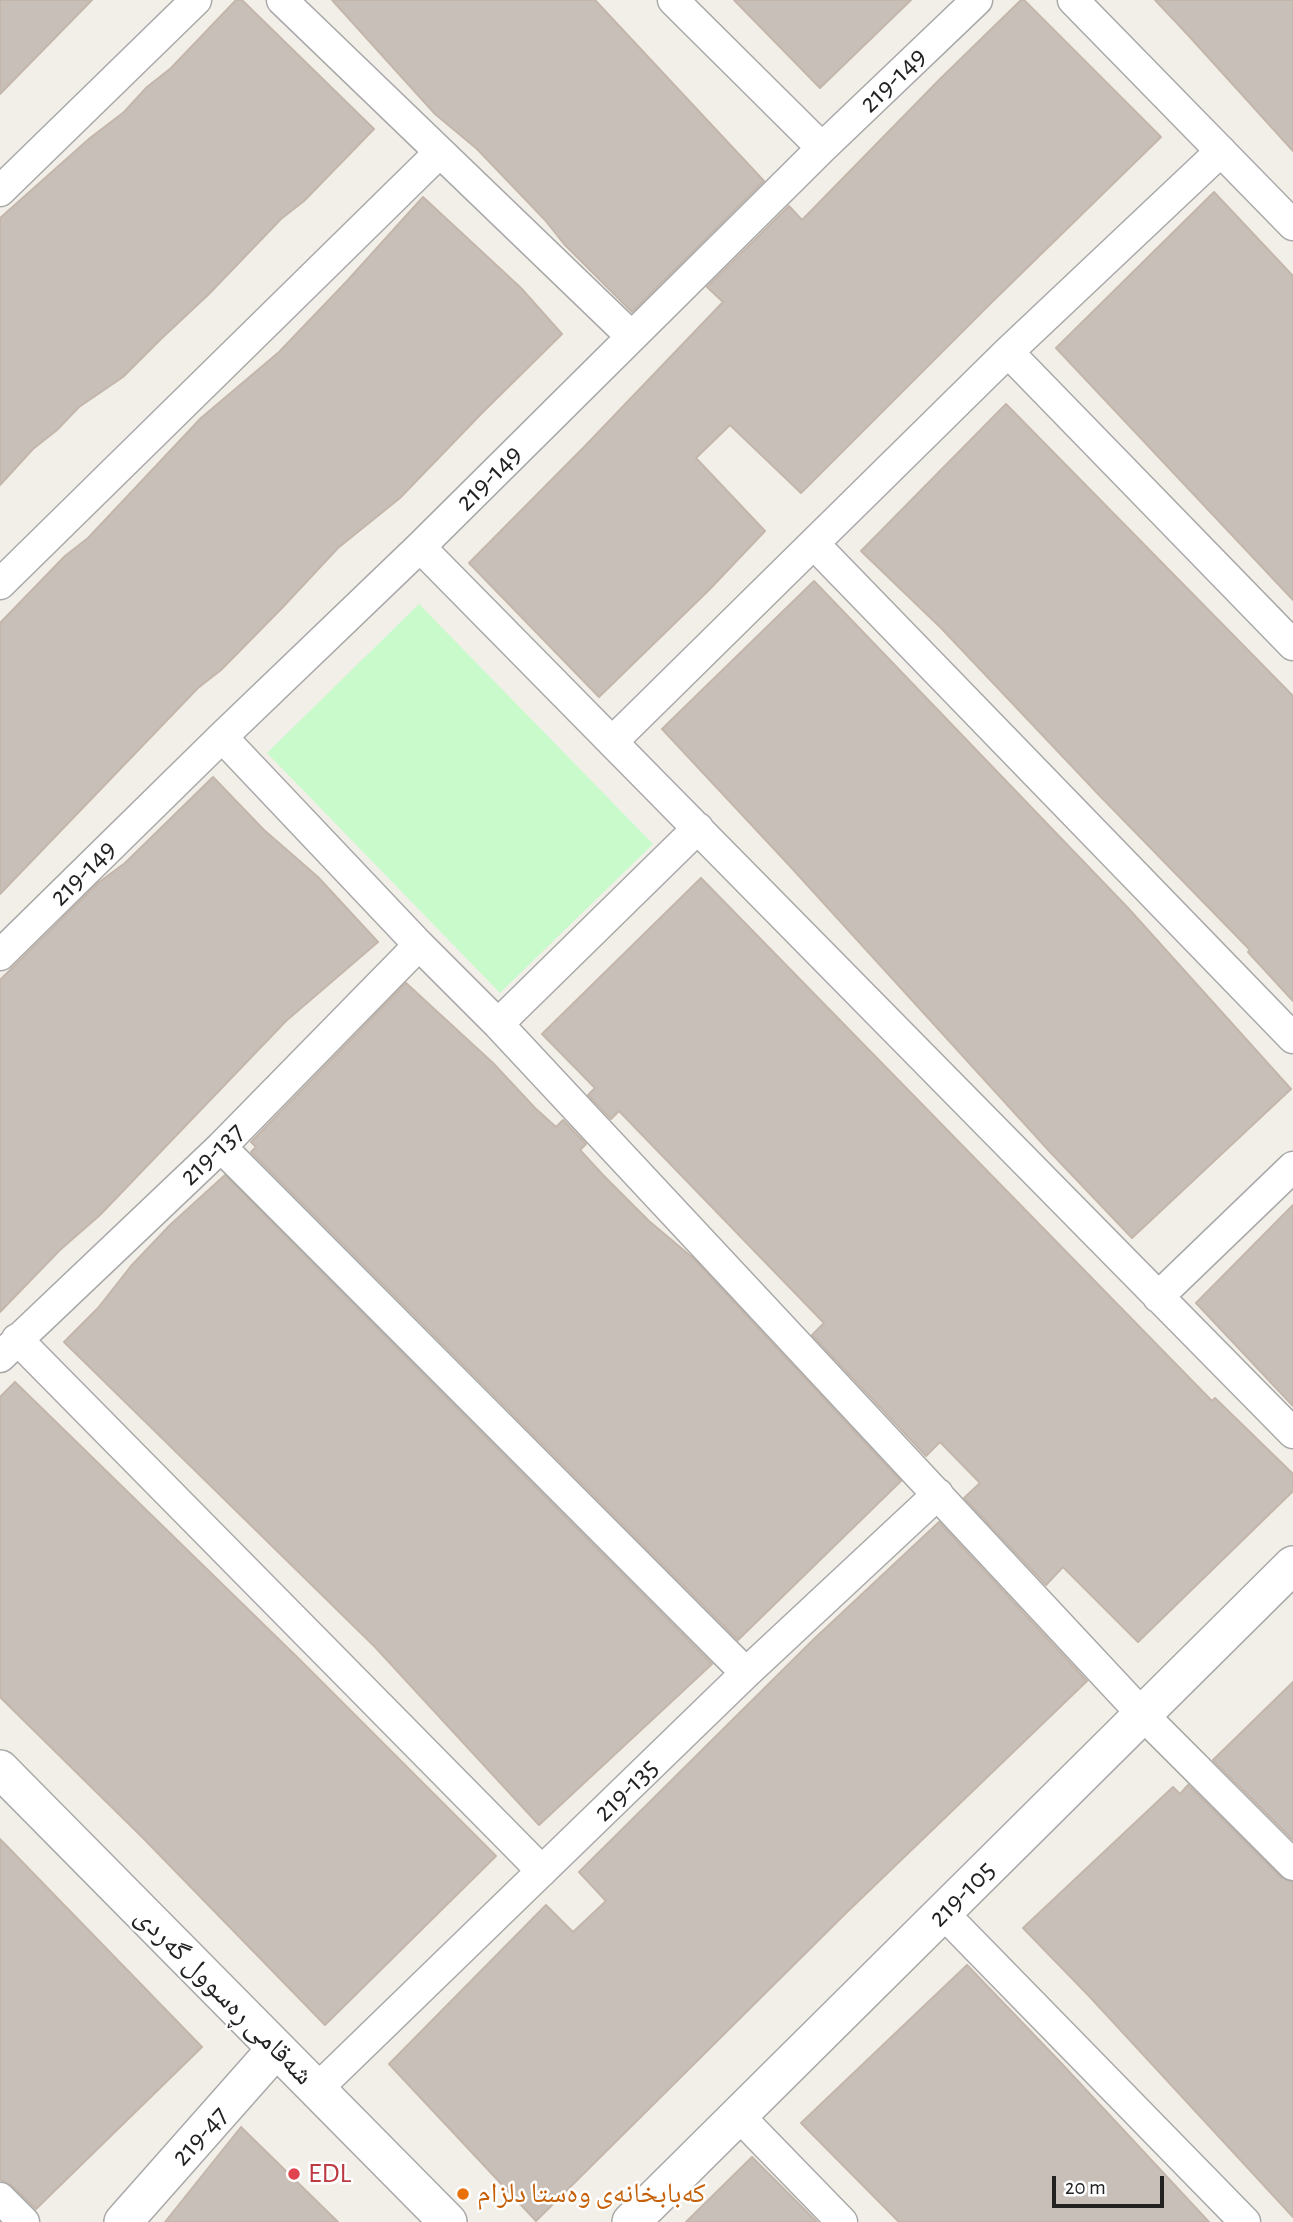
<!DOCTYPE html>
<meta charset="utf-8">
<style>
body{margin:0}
#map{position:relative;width:1293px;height:2222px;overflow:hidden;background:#f2efe9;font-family:"Alegreya Sans",sans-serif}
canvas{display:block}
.scale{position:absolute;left:1052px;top:2176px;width:112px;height:32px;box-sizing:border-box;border:4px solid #222;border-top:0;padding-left:9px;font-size:21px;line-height:24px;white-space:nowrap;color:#222;-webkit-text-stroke:5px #fff;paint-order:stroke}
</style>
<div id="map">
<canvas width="1293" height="2222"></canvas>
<div class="scale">20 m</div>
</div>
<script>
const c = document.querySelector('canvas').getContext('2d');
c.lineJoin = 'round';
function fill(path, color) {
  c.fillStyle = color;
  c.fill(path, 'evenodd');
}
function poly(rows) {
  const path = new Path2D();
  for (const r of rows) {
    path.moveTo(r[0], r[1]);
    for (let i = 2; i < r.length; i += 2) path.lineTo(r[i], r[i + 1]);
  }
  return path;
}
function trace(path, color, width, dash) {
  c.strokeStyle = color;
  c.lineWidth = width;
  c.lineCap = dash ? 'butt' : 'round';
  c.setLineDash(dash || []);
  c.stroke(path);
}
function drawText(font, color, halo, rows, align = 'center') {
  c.font = font + ' "Alegreya Sans","Noto Naskh Arabic",sans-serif';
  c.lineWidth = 5;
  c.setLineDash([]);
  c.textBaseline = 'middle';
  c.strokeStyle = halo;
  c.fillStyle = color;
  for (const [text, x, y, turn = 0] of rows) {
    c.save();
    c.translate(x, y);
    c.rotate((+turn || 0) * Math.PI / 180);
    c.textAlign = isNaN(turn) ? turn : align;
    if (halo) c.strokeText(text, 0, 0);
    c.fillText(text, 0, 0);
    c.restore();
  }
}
const park = poly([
 [419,604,653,844,500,993,267,753]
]);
const building = poly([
 [0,0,92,0,0,94,0,0],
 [236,0,242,0,374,129,304,201,281,219,209,294,161,339,123,377,79,407,57,430,33,449,0,485,0,218,90,138,124,112,147,87,171,68,236,0],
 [332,0,595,0,764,181,632,312,564,244,545,220,477,149,435,114,332,0],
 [734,0,911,0,820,88,734,0],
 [1021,0,1024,0,1161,137,989,305,801,493,730,425,696,458,765,531,710,589,599,697,469,563,585,446,723,302,707,287,789,206,802,220,940,79,1021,0],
 [1155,0,1293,0,1293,151,1188,35,1155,0],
 [1214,192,1293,276,1293,600,1056,348,1214,192],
 [423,197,521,288,562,334,482,413,400,498,338,548,282,608,221,670,198,688,0,894,0,623,65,556,88,538,201,418,279,352,347,281,423,197],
 [1006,404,1293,696,1293,1001,1248,952,1250,950,1100,796,941,628,861,551,1006,404],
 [814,581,1129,909,1291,1089,1132,1238,1051,1153,788,864,662,729,814,581],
 [213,777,264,830,318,877,378,942,286,1021,100,1215,60,1250,0,1312,0,980,98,883,125,863,213,777],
 [701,878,1212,1401,1215,1398,1293,1474,1293,1491,1138,1642,1063,1567,1046,1585,964,1498,980,1483,940,1442,926,1456,812,1335,824,1323,619,1111,611,1119,588,1095,595,1088,542,1034,701,878],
 [406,983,493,1063,535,1108,556,1127,563,1120,586,1144,580,1150,603,1175,649,1221,693,1258,901,1481,738,1640,251,1152,256,1147,251,1142,406,983],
 [225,1175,712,1664,539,1825,375,1647,64,1342,98,1308,131,1266,170,1225,225,1175],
 [1293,1205,1293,1406,1196,1303,1293,1205],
 [15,1382,297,1657,496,1856,325,2025,143,1838,0,1697,0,1397,15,1382],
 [939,1522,1087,1681,844,1915,536,2221,389,2064,546,1905,573,1932,606,1901,579,1872,814,1639,939,1522],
 [1293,1682,1293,1840,1213,1760,1293,1682],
 [1188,1785,1281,1877,1293,1882,1293,2217,1089,1996,1023,1928,1173,1787,1180,1794,1188,1785],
 [0,1839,202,2047,36,2209,12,2186,0,2180,0,1839],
 [967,1965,1063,2065,1209,2222,899,2222,801,2123,967,1965],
 [241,2127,338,2222,165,2222,241,2127],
 [752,2157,817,2222,686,2222,752,2157]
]);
const minor = poly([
 [282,0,631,336],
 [673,0,822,148],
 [1073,0,1293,225],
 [0,191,196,0],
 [1008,352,1293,645],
 [814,544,1293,1038],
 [420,547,1293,1433],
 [0,584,440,152],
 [222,737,419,945,498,1024,1143,1715,1293,1865],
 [612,742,1008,352,1221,151],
 [0,955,222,737,420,547,822,148,977,0],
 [498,1024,698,828],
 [221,1147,746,1673],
 [1158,1297,1293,1167],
 [17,1339,542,1871],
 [0,1357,221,1147,419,945],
 [943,1913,1245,2222],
 [317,2089,746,1673,938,1494],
 [738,2115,842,2222],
 [0,2198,24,2222]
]);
const tertiary = poly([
 [0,1769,448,2222],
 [123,2222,276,2049],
 [631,2222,1293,1565]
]);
const markers = [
 [294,2174,7,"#e0444e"],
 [463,2194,7,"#e8710a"]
];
const streetNames = [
 ["219-149",893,80,-44],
 ["219-149",489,478,-45],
 ["219-149",83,873,-45],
 ["219-137",212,1154,-44],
 ["219-135",626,1790,-44],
 ["219-105",962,1894,-45],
 ["شەقامی ڕەسوول گەردی",224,1996,45],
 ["219-47",200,2136,-48]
];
const healthNames = [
 ["EDL",308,2174]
];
const foodNames = [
 ["كەبابخانەی وەستا دلزام",477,2194]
];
fill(park, '#c8facc');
fill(building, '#c7bfb8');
trace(building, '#c4b6ab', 2);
trace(minor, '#a9a9a9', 33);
trace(tertiary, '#a9a9a9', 40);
trace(minor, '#fff', 30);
trace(tertiary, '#fff', 37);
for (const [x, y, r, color] of markers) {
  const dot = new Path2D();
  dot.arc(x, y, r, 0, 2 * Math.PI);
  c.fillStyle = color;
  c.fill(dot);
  trace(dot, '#fff', 2.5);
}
drawText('28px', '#222', '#fff', streetNames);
drawText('28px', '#be3a42', '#fff', healthNames, 'left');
drawText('28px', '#c56008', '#fff', foodNames, 'left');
</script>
